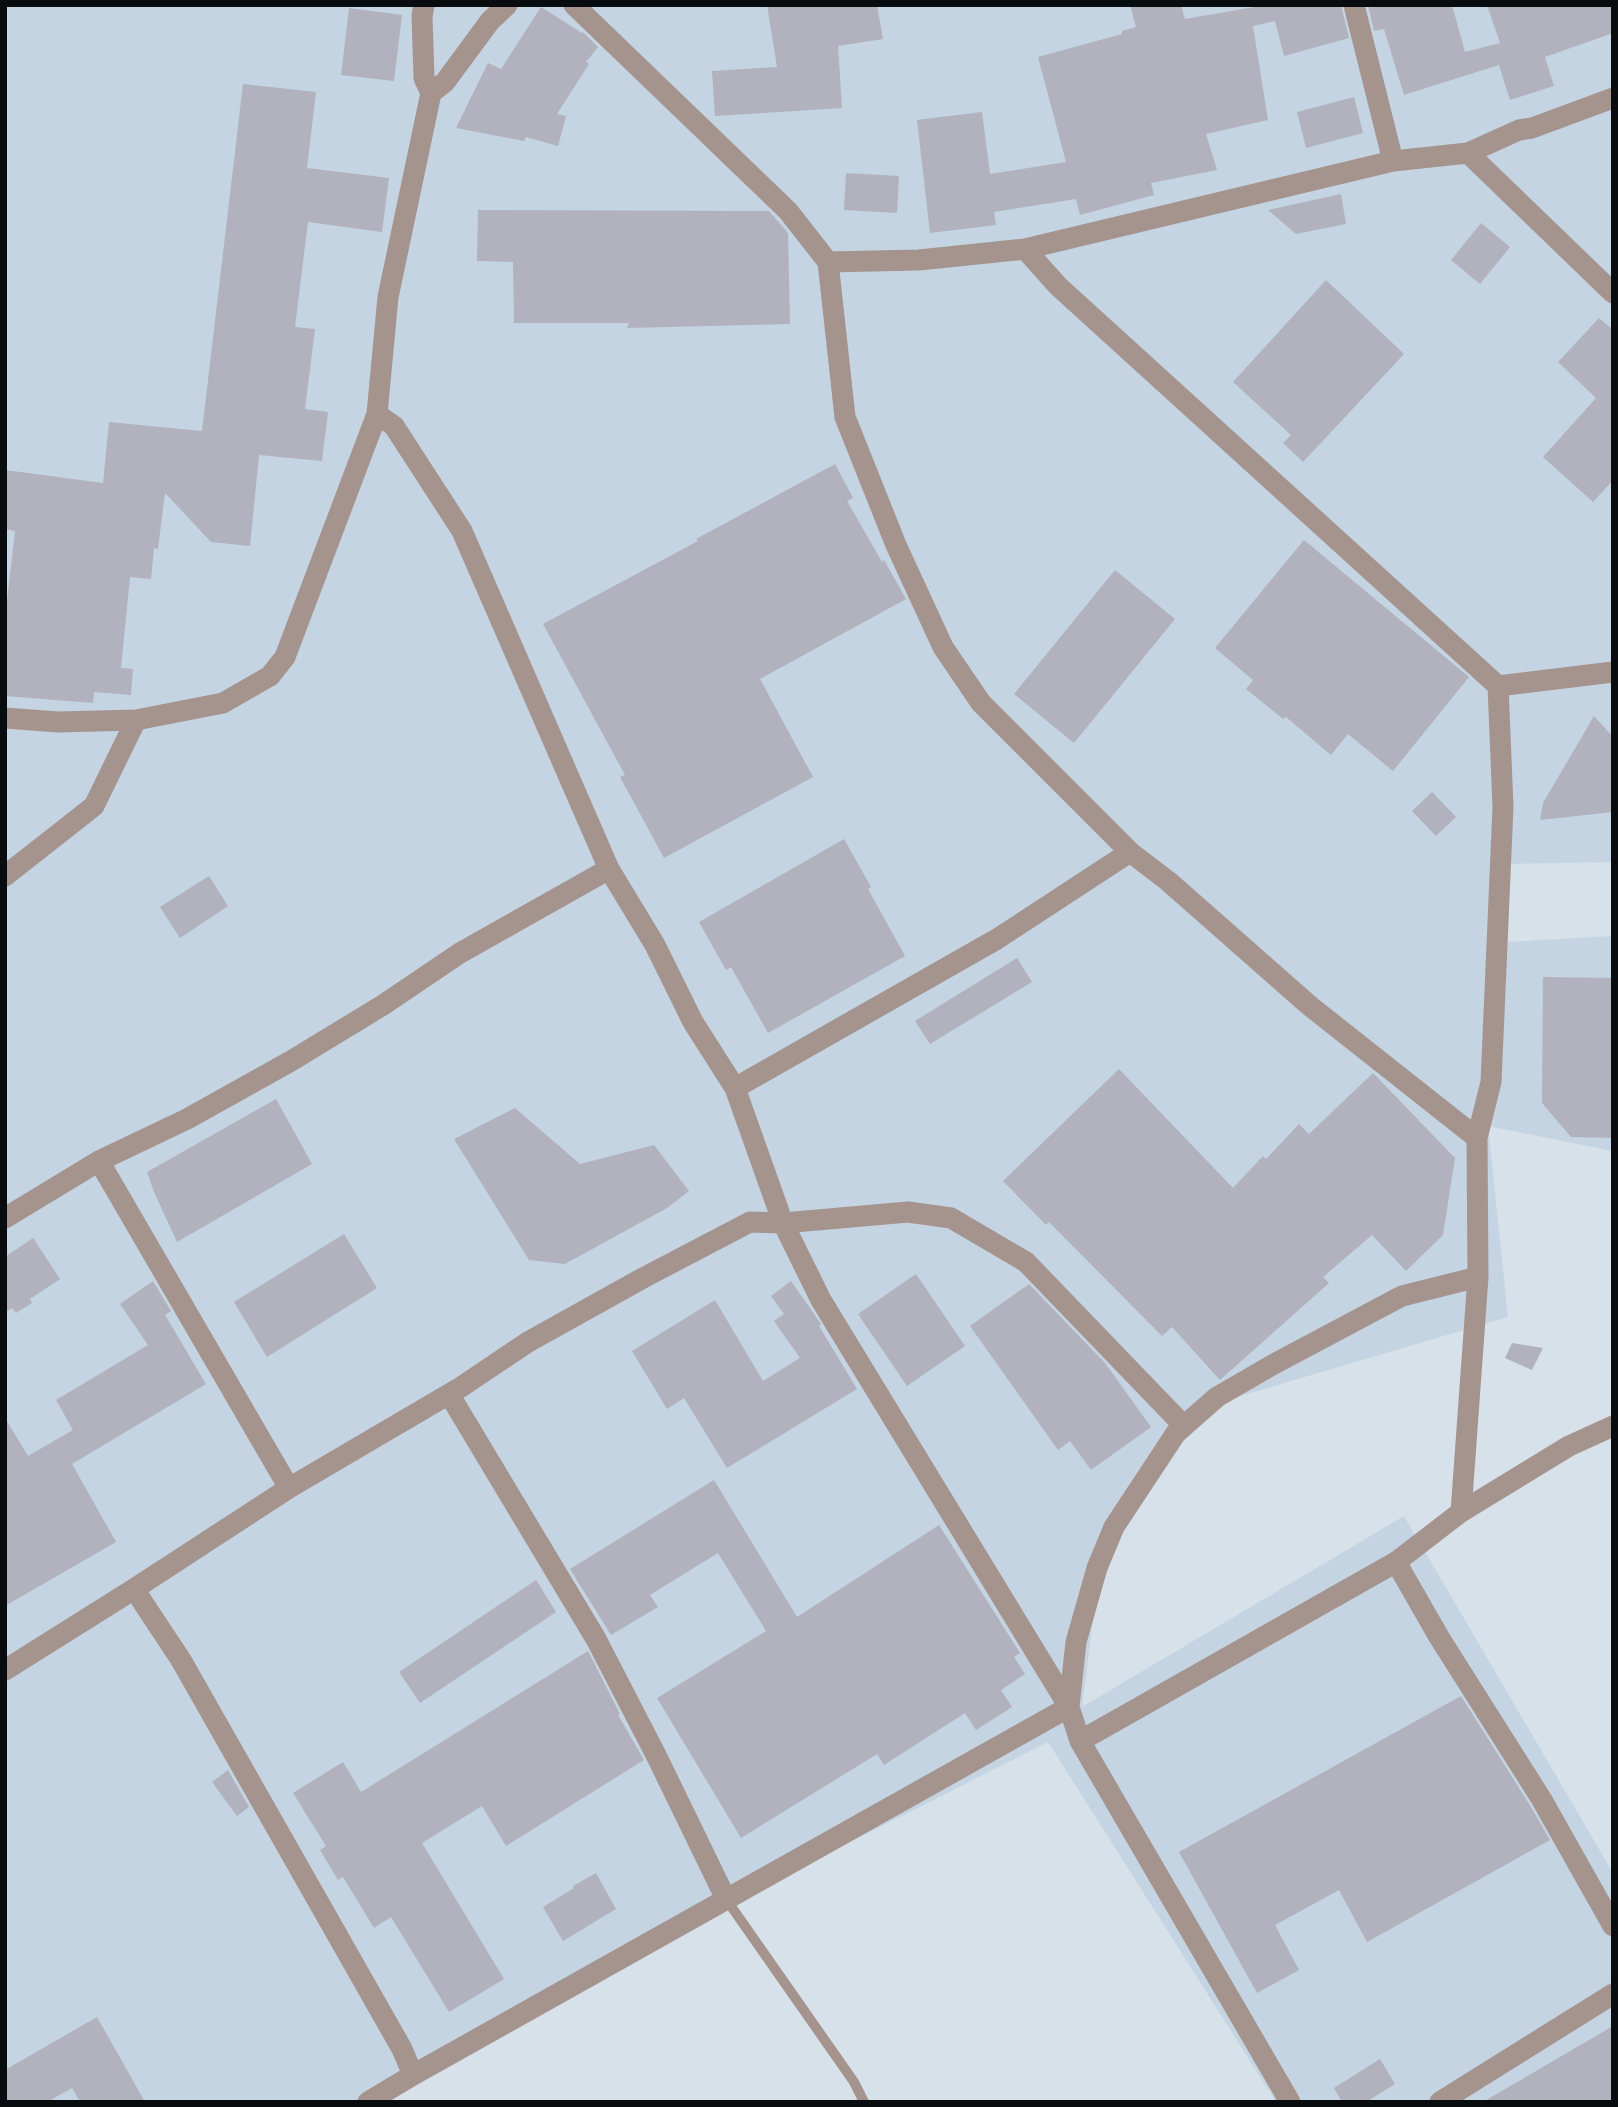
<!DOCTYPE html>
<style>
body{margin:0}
#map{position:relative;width:1618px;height:2107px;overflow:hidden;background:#d7e1ea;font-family:Literata,serif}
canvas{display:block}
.frame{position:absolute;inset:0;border:7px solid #090c0f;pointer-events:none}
</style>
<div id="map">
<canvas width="1618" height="2107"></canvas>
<div class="frame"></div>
</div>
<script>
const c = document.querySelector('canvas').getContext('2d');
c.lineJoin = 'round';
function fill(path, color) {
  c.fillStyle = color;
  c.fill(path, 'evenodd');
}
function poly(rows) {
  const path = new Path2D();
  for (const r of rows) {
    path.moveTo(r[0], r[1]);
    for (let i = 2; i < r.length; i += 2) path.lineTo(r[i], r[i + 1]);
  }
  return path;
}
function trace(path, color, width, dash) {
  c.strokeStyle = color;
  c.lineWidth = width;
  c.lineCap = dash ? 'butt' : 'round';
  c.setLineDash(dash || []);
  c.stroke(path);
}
const built = poly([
 [5,5,1613,5,1613,862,1503,864,1507,942,1613,936,1613,1151,1488,1126,1508,1317,1186,1412,1100,1565,1082,1707,1404,1516,1613,1873,1613,2102,1276,2102,1048,1742,781,1877,379,2102,5,2102]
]);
const building = poly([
 [767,5,877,5,883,39,838,46,842,108,715,116,712,71,777,67],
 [1130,5,1181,5,1185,19,1266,5,1341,5,1349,38,1284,56,1275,21,1253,26,1268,120,1206,134,1217,170,1151,183,1154,195,1080,215,1076,199,994,212,996,225,930,233,917,120,982,112,990,174,1066,162,1038,57,1122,34,1122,31,1136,27],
 [1368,5,1452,5,1465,52,1500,43,1487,5,1613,5,1613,33,1545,57,1554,86,1510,100,1499,65,1404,95,1384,29,1374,31],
 [541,7,582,33,583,32,598,47,586,62,589,64,557,114,566,116,558,146,526,137,524,141,456,128,488,63,501,69],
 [349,8,402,15,394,81,341,75],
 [243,84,316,92,307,168,389,178,382,232,308,222,295,327,315,329,305,409,328,412,322,461,259,455,250,546,211,542,165,493,158,549,154,548,151,579,130,577,121,668,133,669,131,695,94,692,93,703,5,696,5,619,15,531,5,529,5,470,103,483,109,422,202,431],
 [1354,97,1363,133,1306,148,1297,112],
 [846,173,899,176,897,213,844,210],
 [1341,194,1346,224,1296,234,1268,210],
 [478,210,769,211,788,233,790,324,627,328,629,323,514,323,513,262,477,261],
 [1481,223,1510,247,1480,284,1451,260],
 [1326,280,1404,354,1303,462,1283,443,1291,435,1233,382],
 [1599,318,1613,330,1613,480,1593,502,1543,457,1596,398,1558,362],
 [835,464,853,498,847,501,882,562,884,560,906,599,760,679,813,777,664,858,620,777,625,775,543,624,698,541,696,539],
 [1304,540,1469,677,1393,771,1348,734,1331,755,1286,717,1283,719,1246,689,1253,680,1215,648],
 [1115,570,1175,619,1074,743,1014,694],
 [1594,716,1613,737,1613,812,1540,820,1543,803],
 [1432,792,1456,817,1436,836,1412,811],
 [844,839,871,887,868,889,905,956,768,1033,731,967,726,970,699,922],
 [209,876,228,906,180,938,160,907],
 [1017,958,1032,982,930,1044,915,1021],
 [1543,977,1613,978,1613,1138,1571,1137,1542,1103],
 [1119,1069,1233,1188,1263,1156,1266,1159,1299,1124,1309,1134,1373,1073,1455,1158,1443,1235,1406,1271,1372,1235,1323,1277,1329,1283,1220,1380,1172,1327,1162,1336,1049,1222,1046,1225,1003,1181],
 [276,1099,312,1164,177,1242,154,1192,147,1172],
 [515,1108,580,1164,654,1145,689,1191,667,1208,565,1264,529,1260,454,1139],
 [344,1234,377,1288,267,1357,234,1302],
 [33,1238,60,1279,30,1299,32,1303,16,1313,12,1308,5,1312,5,1257],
 [916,1274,965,1346,907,1386,858,1314],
 [153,1281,171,1311,165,1315,206,1384,72,1464,116,1542,5,1606,5,1418,28,1456,73,1430,56,1400,148,1345,120,1304],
 [791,1281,821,1324,819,1326,857,1389,727,1468,684,1398,667,1409,632,1351,715,1300,763,1381,800,1358,774,1321,784,1314,771,1296],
 [1029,1284,1105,1363,1151,1427,1091,1470,1070,1441,1058,1450,970,1326],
 [1512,1343,1543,1348,1532,1370,1505,1358],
 [714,1480,797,1617,939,1525,1020,1653,1014,1657,1025,1674,1001,1690,1012,1707,976,1730,965,1713,884,1765,877,1754,741,1838,657,1698,766,1631,718,1553,650,1595,658,1607,611,1635,570,1569],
 [536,1580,556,1612,420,1703,399,1672],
 [588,1651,620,1714,618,1715,644,1760,506,1846,482,1806,422,1843,504,1979,449,2012,391,1917,374,1928,343,1877,338,1880,320,1850,326,1846,293,1793,343,1762,361,1792],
 [1461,1696,1531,1807,1550,1840,1367,1942,1339,1890,1275,1925,1299,1970,1257,1993,1179,1852],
 [228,1770,249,1807,237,1816,212,1782],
 [596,1873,616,1909,563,1941,543,1907,574,1888,573,1886],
 [97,2017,145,2102,80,2102,72,2088,47,2102,5,2102,5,2070],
 [1613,2026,1613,2102,1483,2102],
 [1380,2059,1395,2084,1366,2102,1342,2102,1334,2088]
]);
const lane = poly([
 [726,1899,854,2082,864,2102]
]);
const street = poly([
 [574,5,788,211,828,262,845,417,896,545,943,647,981,703,1130,852,1168,881,1310,1006,1477,1138],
 [1354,5,1393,161],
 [431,93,445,82,490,21,507,5],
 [1468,153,1613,293],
 [1025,249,1058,286,1498,686,1503,807,1491,1082,1477,1138,1478,1277,1461,1512],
 [828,262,919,260,1025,249,1393,161,1468,153,1519,130,1532,128,1613,98],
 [1498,686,1613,672],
 [5,718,58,722,136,720,223,703,270,676,285,657,377,414,388,297,431,93,424,78,422,16,424,5],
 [5,876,94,806,136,720],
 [735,1088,997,939,1130,852],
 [99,1161,289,1488],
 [5,1218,99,1161,187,1119,291,1061,383,1005,460,953,609,869],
 [449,1394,596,1639,656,1755,726,1899],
 [1396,1562,1439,1637,1542,1800,1613,1926],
 [134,1589,181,1660,402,2049,413,2075],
 [5,1670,134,1589,289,1488,461,1387,528,1342,643,1278,750,1222,783,1223,908,1212,951,1218,1026,1262,1184,1426],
 [1080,1741,1396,1562,1461,1512,1569,1446,1613,1426],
 [368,2102,413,2075,1069,1707,821,1300,783,1223,735,1088,693,1022,655,945,609,869,462,531,394,426,377,414],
 [1290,2102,1080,1741,1069,1707,1076,1642,1097,1568,1114,1527,1176,1433,1217,1397,1274,1364,1402,1296,1478,1277],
 [1440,2102,1613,1994]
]);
fill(built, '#c4d4e2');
fill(building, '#b1b2bd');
trace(lane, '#a5948e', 10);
trace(street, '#a5948e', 21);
</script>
